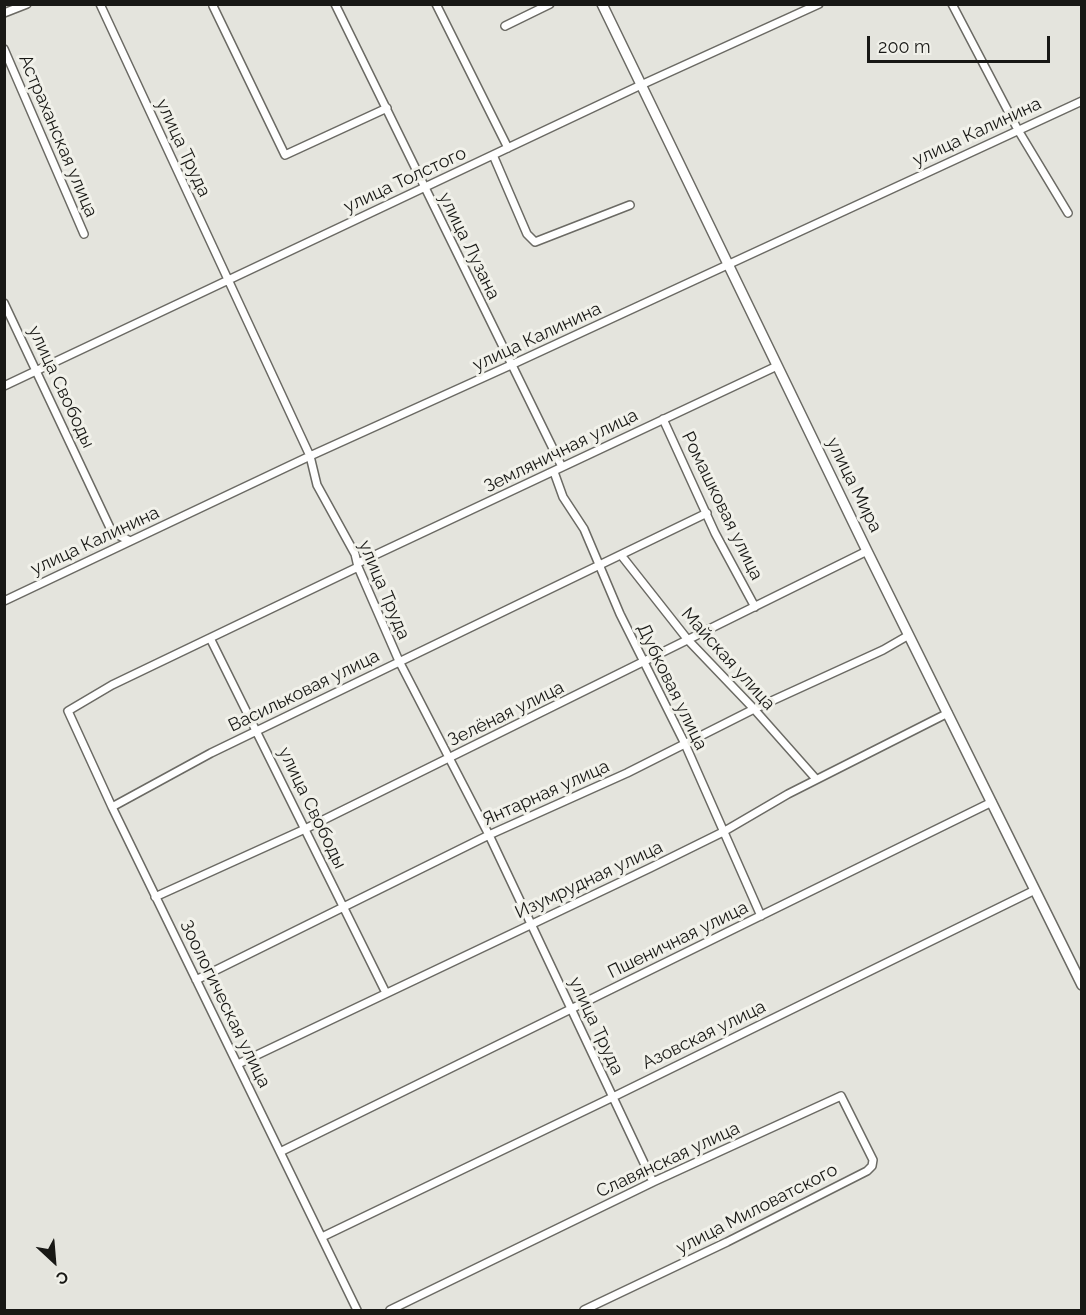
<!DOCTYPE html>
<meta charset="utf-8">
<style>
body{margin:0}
#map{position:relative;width:1086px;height:1315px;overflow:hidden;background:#e4e4dd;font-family:Raleway,sans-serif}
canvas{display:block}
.frame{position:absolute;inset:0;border:6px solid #181815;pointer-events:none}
.north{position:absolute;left:24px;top:1231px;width:60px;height:60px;-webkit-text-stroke:4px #f1f1ea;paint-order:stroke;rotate:154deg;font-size:16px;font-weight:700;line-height:24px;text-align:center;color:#181815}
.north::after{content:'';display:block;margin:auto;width:21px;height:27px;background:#181815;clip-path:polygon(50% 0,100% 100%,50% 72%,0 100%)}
.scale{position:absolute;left:867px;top:36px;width:183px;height:27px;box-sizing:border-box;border:3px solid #181815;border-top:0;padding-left:8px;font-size:18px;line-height:21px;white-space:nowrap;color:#181815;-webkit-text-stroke:4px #f1f1ea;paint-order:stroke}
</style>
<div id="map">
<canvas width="1086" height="1315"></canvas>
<div class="frame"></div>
<div class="north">С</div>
<div class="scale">200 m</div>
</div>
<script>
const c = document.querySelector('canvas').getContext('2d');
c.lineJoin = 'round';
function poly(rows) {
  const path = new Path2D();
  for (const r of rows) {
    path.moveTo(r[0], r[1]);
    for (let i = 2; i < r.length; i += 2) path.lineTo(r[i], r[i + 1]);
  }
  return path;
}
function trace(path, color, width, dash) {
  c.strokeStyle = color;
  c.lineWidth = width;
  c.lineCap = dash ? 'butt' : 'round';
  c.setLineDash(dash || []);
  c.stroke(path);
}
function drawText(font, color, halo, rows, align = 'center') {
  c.font = font + ' Raleway,sans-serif';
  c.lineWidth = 6;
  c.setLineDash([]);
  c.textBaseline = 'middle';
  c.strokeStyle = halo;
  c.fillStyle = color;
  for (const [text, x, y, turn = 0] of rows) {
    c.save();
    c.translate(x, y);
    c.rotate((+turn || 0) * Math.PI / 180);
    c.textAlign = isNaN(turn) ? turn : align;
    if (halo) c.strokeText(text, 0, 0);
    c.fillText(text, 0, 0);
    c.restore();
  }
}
const street = poly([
 [100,4,310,456,317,485,355,554,358,567,399,661,489,835,653,1182],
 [335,4,562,467],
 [436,4,508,148],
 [952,4,1018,130,1068,213],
 [213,6,285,155,387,108],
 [4,13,27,4],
 [505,26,550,4],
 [4,49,84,234],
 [493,155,527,234,535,242,630,205],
 [4,303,112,532,130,541],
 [4,386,641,85,819,4],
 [663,419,715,533,755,607],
 [554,472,563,497,584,529,620,614,685,744,761,916],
 [621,555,688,640,754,709,816,779],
 [358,563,777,366],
 [4,601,310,456,511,365,1082,101],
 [210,638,386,993],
 [112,807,211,753,707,513],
 [155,897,305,829,867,551],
 [196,980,489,835,627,773,754,709,883,650,909,635],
 [238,1064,650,868,723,832,788,794,948,713],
 [280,1152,992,802],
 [322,1237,613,1097,1035,890],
 [357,1310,112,807,68,711,112,685,358,567],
 [390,1310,653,1182,841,1096,873,1160,872,1166,867,1171,727,1242,584,1310]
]);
const secondary = poly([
 [602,4,867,551,1082,985]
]);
const streetNames = [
 ["улица Калинина",977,132,-25],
 ["Астраханская улица",58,136,67],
 ["улица Труда",183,148,65],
 ["улица Толстого",405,180,-25],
 ["улица Лузана",469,246,64],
 ["улица Калинина",537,337,-25],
 ["улица Свободы",61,387,65],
 ["Земляничная улица",561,451,-26],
 ["улица Мира",854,485,64],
 ["Ромашковая улица",722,506,64],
 ["улица Калинина",95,541,-25],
 ["улица Труда",384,590,67],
 ["Майская улица",728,659,48],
 ["Дубковая улица",672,687,64],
 ["Васильковая улица",304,691,-26],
 ["Зелёная улица",506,714,-26],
 ["Янтарная улица",546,793,-24],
 ["улица Свободы",312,808,64],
 ["Изумрудная улица",589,880,-25],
 ["Пшеничная улица",678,940,-26],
 ["Зоологическая улица",225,1004,64],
 ["улица Труда",596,1026,65],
 ["Азовская улица",704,1035,-26],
 ["Славянская улица",668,1160,-25],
 ["улица Миловатского",757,1209,-27]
];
trace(street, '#6b6a64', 10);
trace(secondary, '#6b6a64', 12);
trace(street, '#fff', 7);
trace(secondary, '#fff', 9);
drawText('18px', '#181815', '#f1f1ea', streetNames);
</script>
